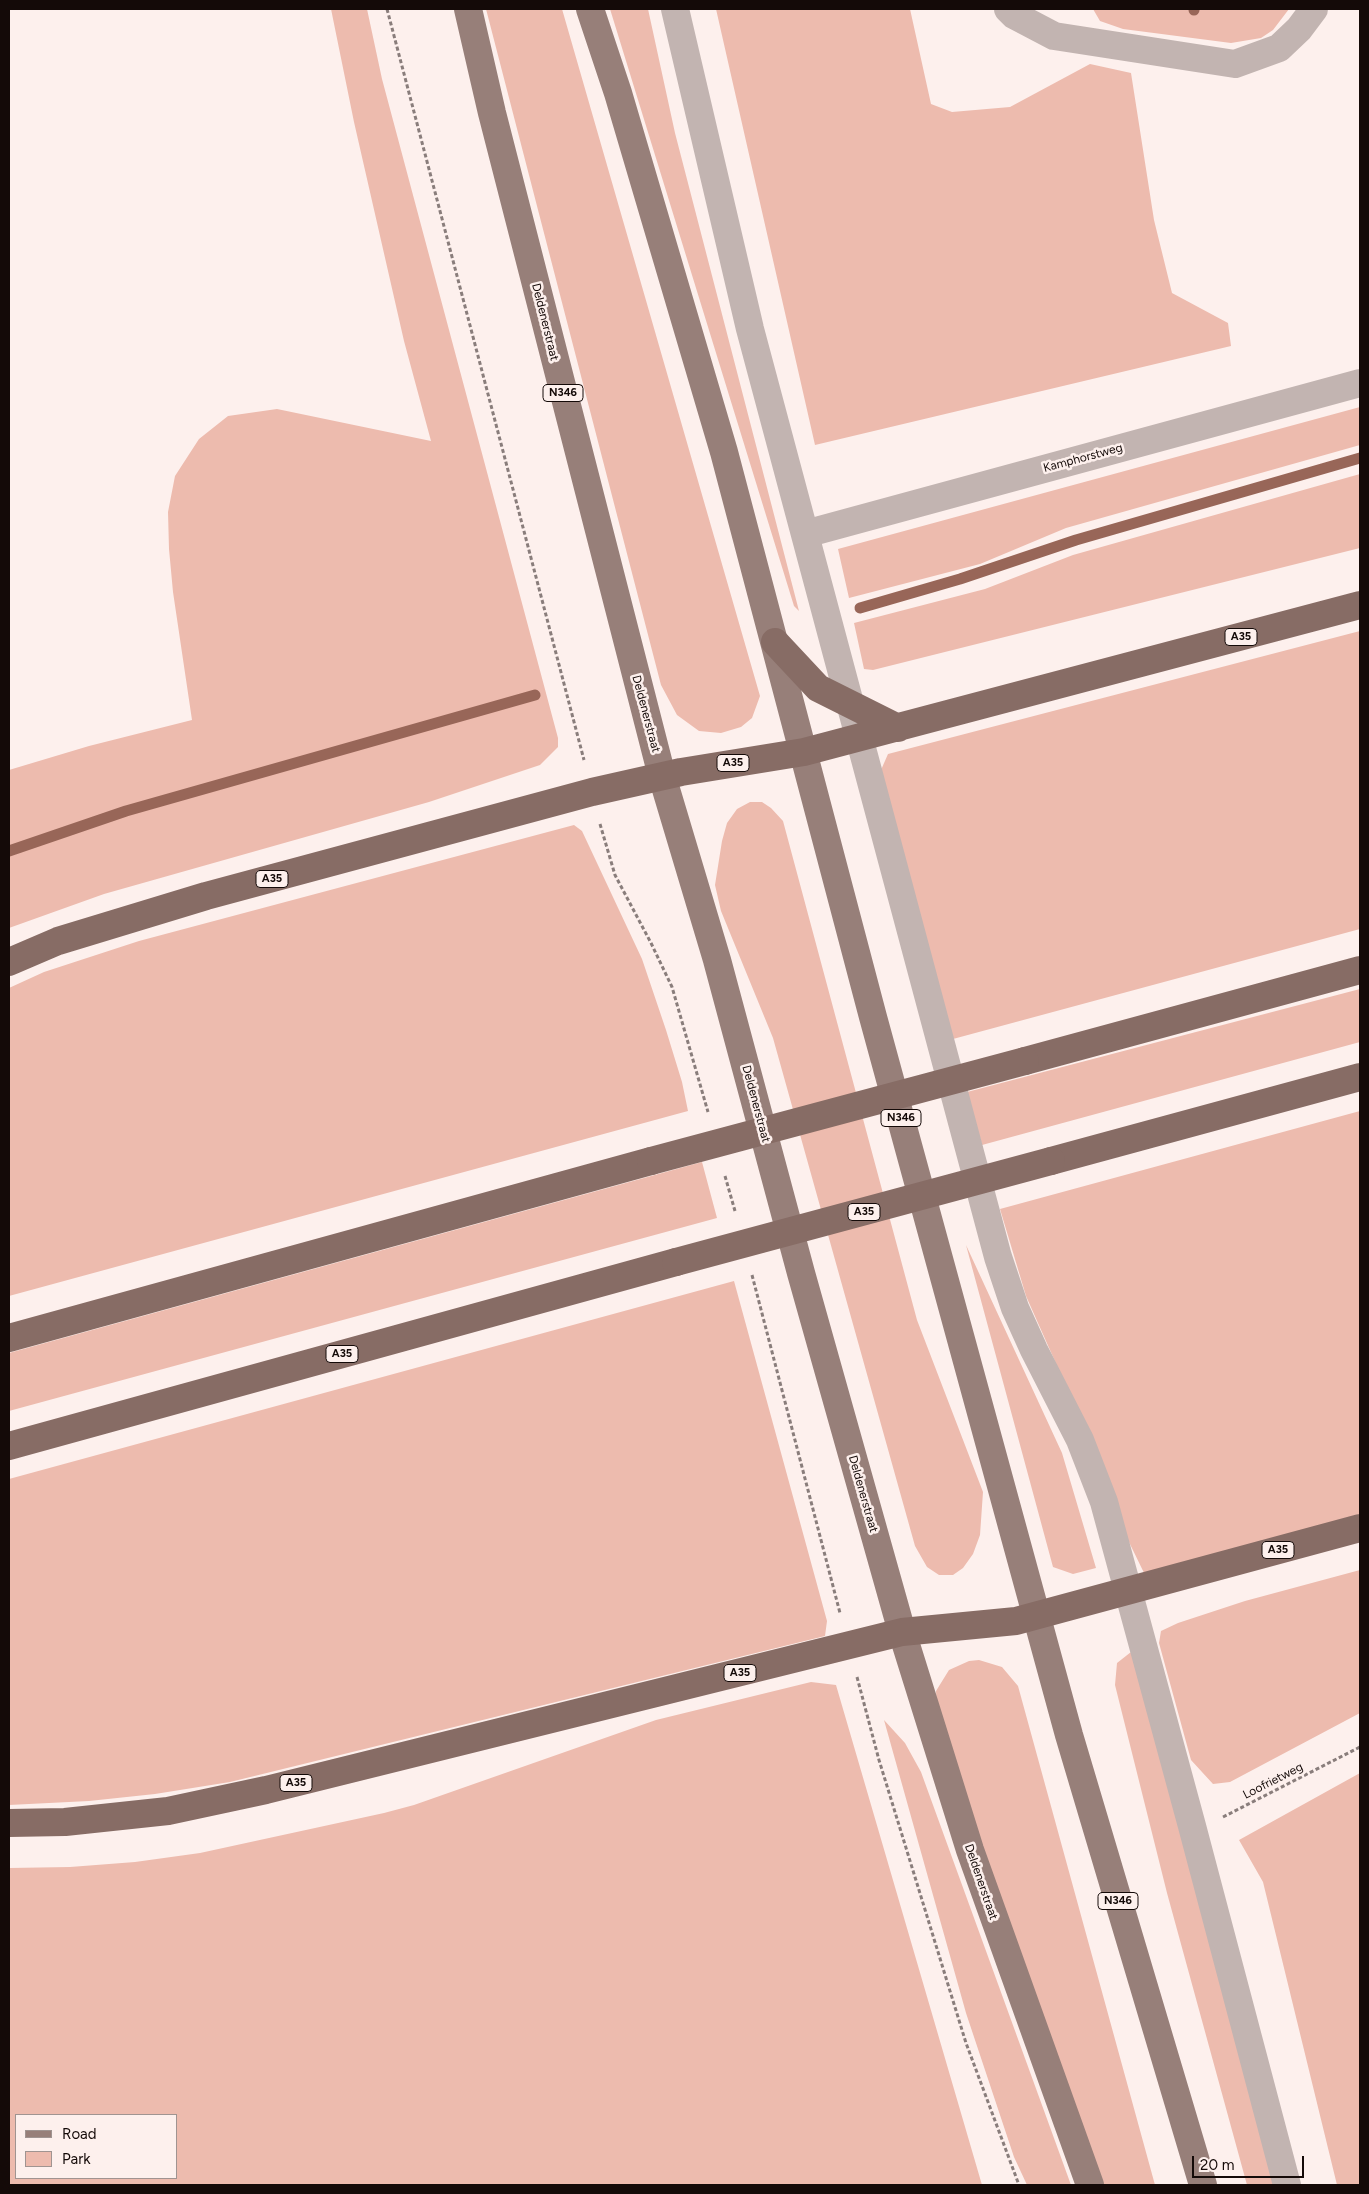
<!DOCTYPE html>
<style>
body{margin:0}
#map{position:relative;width:1369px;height:2194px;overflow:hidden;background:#fdf0ed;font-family:Figtree,sans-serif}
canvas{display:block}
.frame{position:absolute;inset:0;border:10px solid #140a08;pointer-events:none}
.legend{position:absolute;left:15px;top:2114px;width:162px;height:65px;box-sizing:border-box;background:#fdf0ed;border:1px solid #a09491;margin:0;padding:6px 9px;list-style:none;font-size:15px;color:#140a08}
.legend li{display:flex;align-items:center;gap:10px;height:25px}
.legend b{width:25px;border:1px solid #a09491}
.scale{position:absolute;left:1192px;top:2156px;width:112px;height:22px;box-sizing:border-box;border:2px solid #140a08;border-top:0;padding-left:6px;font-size:15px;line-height:18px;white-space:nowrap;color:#140a08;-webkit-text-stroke:4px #fdf0ed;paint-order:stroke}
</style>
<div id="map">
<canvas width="1369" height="2194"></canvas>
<div class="frame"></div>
<ul class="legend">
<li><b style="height:6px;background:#977f79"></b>Road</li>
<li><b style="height:14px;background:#edbbae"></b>Park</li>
</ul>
<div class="scale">20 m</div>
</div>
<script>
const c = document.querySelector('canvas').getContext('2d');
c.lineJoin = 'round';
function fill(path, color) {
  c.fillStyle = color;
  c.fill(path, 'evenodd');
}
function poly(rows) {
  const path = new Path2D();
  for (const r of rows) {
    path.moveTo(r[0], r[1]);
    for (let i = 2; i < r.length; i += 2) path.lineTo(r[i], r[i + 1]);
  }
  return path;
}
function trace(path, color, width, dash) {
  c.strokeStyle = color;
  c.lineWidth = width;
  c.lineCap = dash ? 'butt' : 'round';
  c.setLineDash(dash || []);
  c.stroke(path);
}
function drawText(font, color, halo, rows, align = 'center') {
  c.font = font + ' Figtree,sans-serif';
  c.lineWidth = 5;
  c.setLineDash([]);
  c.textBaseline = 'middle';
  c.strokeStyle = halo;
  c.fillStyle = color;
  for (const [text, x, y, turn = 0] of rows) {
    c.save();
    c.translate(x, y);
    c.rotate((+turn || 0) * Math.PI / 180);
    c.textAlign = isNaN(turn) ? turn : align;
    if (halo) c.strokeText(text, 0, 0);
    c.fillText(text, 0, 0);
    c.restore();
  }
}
const green = poly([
 [331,9,367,9,382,79,558,738,558,747,540,765,429,802,104,894,9,928,9,770,89,746,192,720,173,592,169,549,168,512,175,476,199,439,228,416,277,409,431,441,404,341,354,122],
 [486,9,562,9,760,696,752,718,741,727,721,733,699,731,677,715,661,685],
 [610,9,648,9,675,133,799,611,794,606],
 [716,9,910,9,931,104,952,112,1010,107,1090,64,1131,73,1154,220,1172,293,1228,323,1231,346,815,445],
 [1093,9,1289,9,1273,30,1261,38,1231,43,1123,29,1100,21],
 [1360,407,1360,445,1066,528,980,564,849,598,838,549],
 [1360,474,1360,548,873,670,864,669,854,623,985,589,1073,555],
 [1360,631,1360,929,953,1039,881,770,888,754],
 [750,802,762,802,771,808,783,821,917,1320,983,1492,980,1535,973,1554,963,1568,953,1575,939,1575,927,1567,915,1546,773,1038,721,911,715,885,722,841,727,823,737,809],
 [574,825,582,831,642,959,666,1030,682,1082,688,1111,9,1296,9,988,44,972,139,941],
 [1360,989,1360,1042,982,1145,967,1092],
 [1360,1111,1360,1519,1146,1577,1128,1540,1113,1492,1026,1296,1000,1209],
 [702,1162,717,1218,9,1411,9,1353],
 [966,1245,1062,1453,1096,1568,1073,1574,1053,1567],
 [734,1281,827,1621,825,1636,230,1782,155,1794,89,1801,9,1805,9,1479],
 [1360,1570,1360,1713,1230,1782,1213,1784,1191,1760,1159,1643,1161,1631,1178,1623,1245,1601],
 [1131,1652,1277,2185,1247,2185,1167,1893,1115,1685,1117,1663],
 [979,1660,1002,1667,1018,1686,1155,2185,1104,2185,991,1887,937,1712,936,1691,949,1670,969,1661],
 [811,1682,836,1685,982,2185,9,2185,9,1868,70,1867,135,1862,200,1853,384,1813,414,1805,656,1720],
 [16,2115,176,2115,176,2178,16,2178],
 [884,1720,905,1743,921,1772,1071,2185,1027,2185,1014,2157,966,2013],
 [1360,1773,1360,2185,1337,2185,1263,1882,1239,1840]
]);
const stream = poly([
 [1194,9,1194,10],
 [860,608,960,579,1076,540,1360,458],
 [9,851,126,811,535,695]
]);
const path = poly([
 [387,9,584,760],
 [600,824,615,875,651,943,672,987,708,1112],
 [725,1176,735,1211],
 [752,1275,840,1613],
 [857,1677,879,1760,966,2043,1019,2185],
 [1223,1817,1360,1747]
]);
const minor = poly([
 [675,9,750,329,998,1257,1015,1308,1034,1350,1080,1440,1104,1502,1192,1826,1287,2185],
 [1008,9,1014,15,1054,36,1235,64,1279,48,1299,29,1314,9],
 [805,534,1360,383]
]);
const major = poly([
 [468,9,492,113,662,776,717,960,801,1273,902,1632,970,1850,1090,2185],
 [590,9,618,93,724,452,873,1017,1069,1735,1203,2185]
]);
const highway = poly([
 [775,642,818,688,898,728],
 [9,962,58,941,206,896,592,792,681,772,804,752,1360,605],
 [1025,1061,1360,970],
 [1051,1161,1360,1077],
 [9,1338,651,1161],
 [9,1446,676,1262],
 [9,1823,65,1822,168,1811,266,1790,902,1632,1016,1621,1360,1528]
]);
const highwayBridge = poly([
 [651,1161,1025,1061],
 [676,1262,1051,1161]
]);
const shields = [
 [563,393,40],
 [1241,637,32],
 [733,763,32],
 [272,879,32],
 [901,1118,40],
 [864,1212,32],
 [342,1354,32],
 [1278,1550,32],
 [740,1673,32],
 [296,1783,32],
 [1118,1901,40]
];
const shieldNames = [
 ["N346",563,393],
 ["A35",1241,637],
 ["A35",733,763],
 ["A35",272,879],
 ["N346",901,1118],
 ["A35",864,1212],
 ["A35",342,1354],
 ["A35",1278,1550],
 ["A35",740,1673],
 ["A35",296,1783],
 ["N346",1118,1901]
];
const streetNames = [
 ["Deldenerstraat",545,322,76],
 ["Kamphorstweg",1083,458,-15],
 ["Deldenerstraat",646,714,75],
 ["Deldenerstraat",756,1104,75],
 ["Deldenerstraat",863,1494,74],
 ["Loofrietweg",1273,1781,-27],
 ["Deldenerstraat",981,1882,71]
];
fill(green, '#edbbae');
trace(stream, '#986658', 11);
trace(path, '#897d7b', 3, [4, 2.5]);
trace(minor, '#c2b4b1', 28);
trace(major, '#977f79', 28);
trace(highway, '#876c65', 28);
trace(highwayBridge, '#876c65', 28);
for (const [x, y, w] of shields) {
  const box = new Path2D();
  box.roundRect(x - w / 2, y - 8.5, w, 17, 4);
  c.fillStyle = '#fdf0ed';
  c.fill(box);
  trace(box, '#140a08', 1);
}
drawText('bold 11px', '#140a08', null, shieldNames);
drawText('12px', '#140a08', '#fdf0ed', streetNames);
</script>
